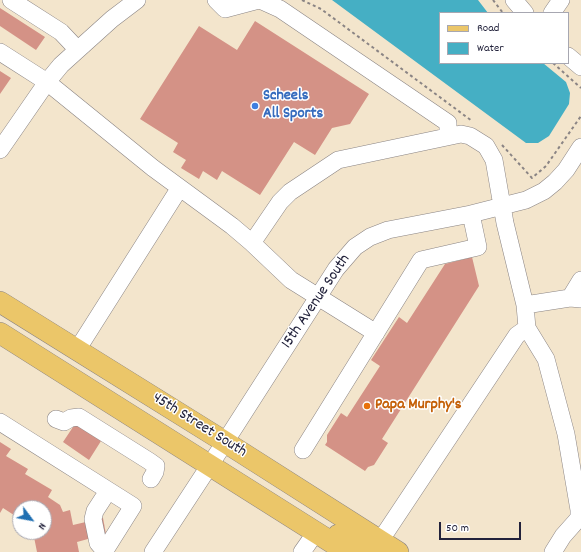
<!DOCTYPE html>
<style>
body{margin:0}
#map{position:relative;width:581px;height:552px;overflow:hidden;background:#f3e5cc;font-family:Dekko,sans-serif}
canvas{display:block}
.legend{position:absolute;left:439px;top:12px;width:130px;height:52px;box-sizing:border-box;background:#fff;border:1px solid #a7a7b1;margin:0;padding:5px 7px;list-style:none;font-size:12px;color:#22223b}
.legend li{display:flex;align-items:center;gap:8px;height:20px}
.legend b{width:20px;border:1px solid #a7a7b1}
.north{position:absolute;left:12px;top:500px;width:40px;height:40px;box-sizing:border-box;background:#fff;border:1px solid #a7a7b1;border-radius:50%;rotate:122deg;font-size:11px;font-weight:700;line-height:16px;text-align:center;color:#22223b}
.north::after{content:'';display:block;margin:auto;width:14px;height:18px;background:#1f6fb2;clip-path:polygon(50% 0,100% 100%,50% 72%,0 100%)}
.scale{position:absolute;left:439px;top:522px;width:82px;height:18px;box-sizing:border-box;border:2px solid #22223b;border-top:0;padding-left:5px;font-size:12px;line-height:14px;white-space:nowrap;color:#22223b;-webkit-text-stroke:3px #fff;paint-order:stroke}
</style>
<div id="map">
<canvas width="581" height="552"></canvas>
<ul class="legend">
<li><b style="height:5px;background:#ebc669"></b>Road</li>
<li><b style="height:11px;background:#45afc4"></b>Water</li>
</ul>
<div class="north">N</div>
<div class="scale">50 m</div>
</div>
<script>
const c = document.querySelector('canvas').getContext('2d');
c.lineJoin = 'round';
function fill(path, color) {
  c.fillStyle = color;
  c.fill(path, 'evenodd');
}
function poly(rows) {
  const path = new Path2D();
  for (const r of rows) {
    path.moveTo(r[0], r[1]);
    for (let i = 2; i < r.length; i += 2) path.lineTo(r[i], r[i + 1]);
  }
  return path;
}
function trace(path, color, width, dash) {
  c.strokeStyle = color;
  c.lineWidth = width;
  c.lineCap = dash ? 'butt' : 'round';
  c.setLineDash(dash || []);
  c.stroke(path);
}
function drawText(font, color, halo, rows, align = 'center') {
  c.font = font + ' Dekko,sans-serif';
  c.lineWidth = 3;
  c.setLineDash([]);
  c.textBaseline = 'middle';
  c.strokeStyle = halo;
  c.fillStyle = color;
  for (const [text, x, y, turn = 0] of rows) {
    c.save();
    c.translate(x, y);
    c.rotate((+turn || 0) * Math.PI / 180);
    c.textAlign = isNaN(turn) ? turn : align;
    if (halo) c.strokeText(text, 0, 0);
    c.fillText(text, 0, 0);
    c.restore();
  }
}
const water = poly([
 [332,0,478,0,488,13,440,13,440,63,543,63,566,82,570,93,569,104,549,136,538,143,526,143]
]);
const building = poly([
 [0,8,45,37,36,50,0,26],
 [255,21,369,94,350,124,332,128,315,155,294,142,260,195,222,171,217,180,203,171,199,179,181,168,186,160,173,152,178,143,140,119,199,26,237,50],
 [0,71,11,78,0,94],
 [472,257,479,286,382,439,388,443,374,465,368,467,365,471,325,445,327,442,327,435,341,413,347,417,380,366,371,360,399,317,407,323,445,264],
 [75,424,101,441,89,460,63,442],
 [0,442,11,449,6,456,28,469,25,474,52,490,48,497,60,505,63,512,70,510,73,525,103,518,106,534,77,542,79,552,37,552,33,532,44,532,44,508,20,508,20,519,3,508,0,513]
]);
const path = poly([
 [302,0,321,9,472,121],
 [493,0,503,13],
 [553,63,581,88],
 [502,145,532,178,546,166,581,116]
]);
const minor = poly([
 [11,0,61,32,77,49],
 [216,0,225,9,259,0],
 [260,0,280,9,448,123,448,136],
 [514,0,525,13],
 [552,13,561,0],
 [0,52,47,82,153,168,232,226,252,243,291,280,376,333],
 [568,56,581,67],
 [0,150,47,82,61,65,112,19,137,0],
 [252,243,280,202,290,192,338,160,461,134,470,136,486,146,494,160,505,223,525,305,570,298,581,299],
 [570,298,581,280],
 [527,328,546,359,566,434,579,510,579,518,563,536,553,552],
 [77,350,179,189],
 [56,419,64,422,71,418,79,417,149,461,156,466,155,472,151,479],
 [0,422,133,506,104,552],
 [303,450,421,260,478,247,471,214],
 [380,541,517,335,527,328,525,305],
 [105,551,98,543,93,519,95,511,108,491],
 [153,552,225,442,336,269,355,247,370,237,388,230,471,214,526,200,544,191,555,182,566,170,581,147],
 [302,552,316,532]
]);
const major = poly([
 [0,302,225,442,398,552],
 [0,333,347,552],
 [338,535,359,548,368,552,375,548,380,541]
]);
const markers = [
 [255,106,4,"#3f7fe0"],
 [367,406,4,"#e8710a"]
];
const shopNames = [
 ["Scheels",263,97],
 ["All Sports",263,115]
];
const streetNames = [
 ["15th Avenue South",317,302,-56],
 ["45th Street South",199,426,32]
];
const foodNames = [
 ["Papa Murphy's",375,406]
];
fill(water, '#45afc4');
fill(building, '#d49286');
trace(minor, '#8a8484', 18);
trace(major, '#8a8484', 22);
trace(path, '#8a8484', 2, [3, 3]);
trace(minor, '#fff', 17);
trace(major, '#ebc669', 21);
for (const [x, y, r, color] of markers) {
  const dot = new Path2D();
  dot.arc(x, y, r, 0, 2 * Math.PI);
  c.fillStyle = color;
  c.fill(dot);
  trace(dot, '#fff', 1.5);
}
drawText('bold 16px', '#366cbe', '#fff', shopNames, 'left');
drawText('16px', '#22223b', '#fff', streetNames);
drawText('bold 16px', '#c56008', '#fff', foodNames, 'left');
</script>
